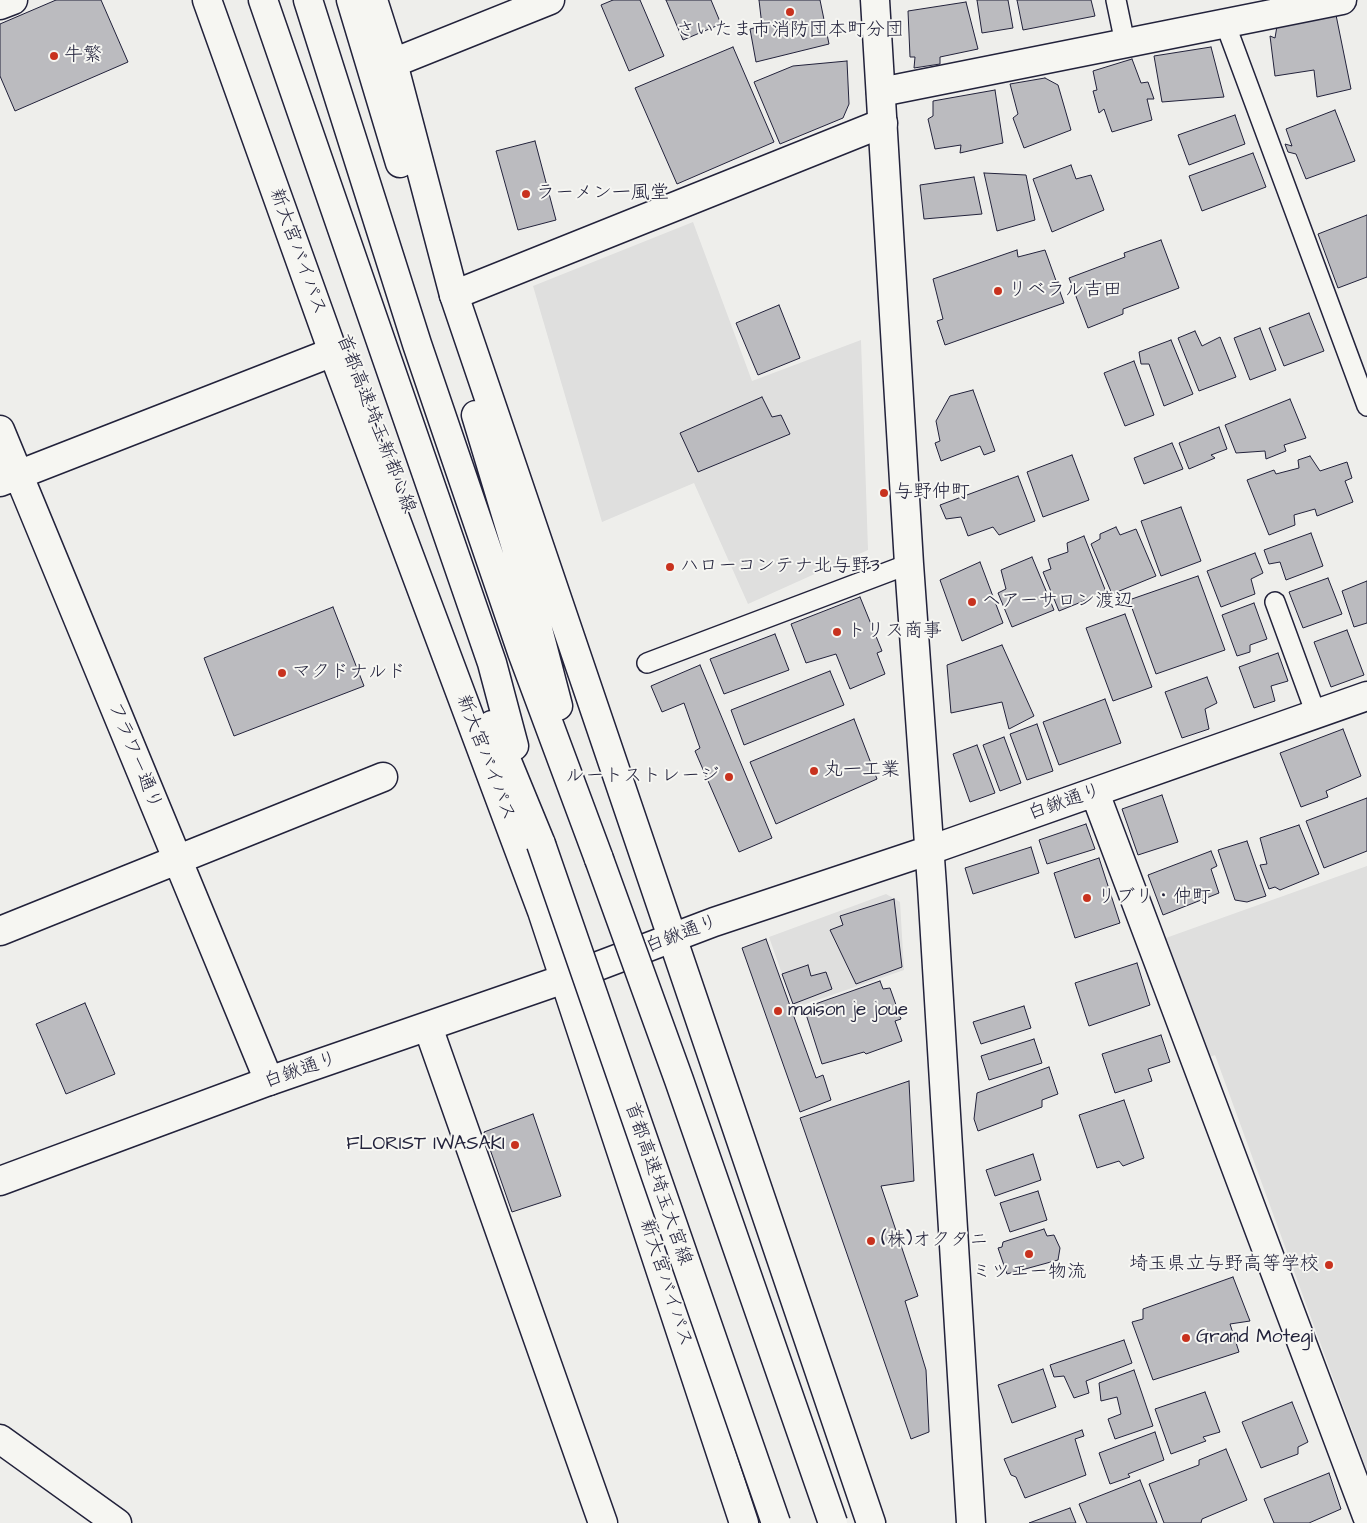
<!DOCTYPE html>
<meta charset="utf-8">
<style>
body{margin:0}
canvas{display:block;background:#eeeeeb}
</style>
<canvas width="1367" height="1523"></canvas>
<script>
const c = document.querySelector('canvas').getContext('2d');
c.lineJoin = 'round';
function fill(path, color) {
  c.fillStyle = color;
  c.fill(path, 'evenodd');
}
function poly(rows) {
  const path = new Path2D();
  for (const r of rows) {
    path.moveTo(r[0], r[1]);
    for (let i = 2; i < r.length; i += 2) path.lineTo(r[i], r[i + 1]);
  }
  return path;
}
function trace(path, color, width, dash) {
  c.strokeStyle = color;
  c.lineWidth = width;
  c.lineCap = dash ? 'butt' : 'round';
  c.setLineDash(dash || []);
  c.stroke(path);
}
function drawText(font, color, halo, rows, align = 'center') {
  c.font = font + ' "Architects Daughter","Klee One",sans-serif';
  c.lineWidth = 4;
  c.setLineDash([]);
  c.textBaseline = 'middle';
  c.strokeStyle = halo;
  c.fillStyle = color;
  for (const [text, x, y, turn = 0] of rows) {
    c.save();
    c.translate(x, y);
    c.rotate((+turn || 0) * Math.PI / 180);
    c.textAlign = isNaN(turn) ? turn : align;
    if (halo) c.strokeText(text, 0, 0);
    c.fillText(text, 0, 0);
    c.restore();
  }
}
const built = poly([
 [693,222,752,381,861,340,868,550,748,604,694,483,602,522,533,286],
 [1367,866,1367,1471,1215,1055,1207,1058,1163,939],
 [886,894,900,902,904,970,794,1008,769,937]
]);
const building = poly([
 [56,0,101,0,128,62,15,111,0,76,0,24,56,0],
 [613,0,640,0,664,56,629,71,601,5,613,0],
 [666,0,711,0,721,24,683,40,666,0],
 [759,0,820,0,829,44,756,62,750,29,762,26,759,0],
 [977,0,1008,0,1013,28,982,33,977,0],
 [1017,0,1091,0,1095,16,1023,30,1017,0],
 [966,2,978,49,940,57,940,64,914,68,915,57,910,57,908,11,966,2],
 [1336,15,1351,89,1317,97,1314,70,1275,76,1270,36,1275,38,1277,26,1336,15],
 [733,47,774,142,677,184,635,88,733,47],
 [1211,47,1224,97,1162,102,1154,56,1211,47],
 [1132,59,1141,83,1148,82,1154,99,1147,99,1152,120,1112,132,1104,109,1099,113,1093,91,1097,90,1093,71,1132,59],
 [847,61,849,104,843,118,780,144,754,82,793,66,847,61],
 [1045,78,1058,85,1071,130,1024,148,1013,118,1018,114,1010,84,1045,78],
 [995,90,1003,143,960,153,961,145,935,149,928,119,933,116,933,101,995,90],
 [1335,110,1355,161,1306,179,1296,154,1288,152,1285,144,1292,146,1286,129,1335,110],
 [1235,115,1245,144,1189,165,1178,135,1235,115],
 [535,141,556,220,518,230,496,151,535,141],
 [1253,153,1266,187,1202,211,1189,176,1253,153],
 [1071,165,1076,179,1091,175,1104,210,1052,232,1033,179,1071,165],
 [984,173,1026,175,1035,220,997,231,984,173],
 [974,177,982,214,924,219,920,185,974,177],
 [1367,215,1367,277,1338,288,1318,234,1367,215],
 [1161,240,1179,288,1123,309,1123,314,1088,328,1069,278,1125,257,1124,253,1161,240],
 [1017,250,1018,257,1045,250,1064,303,945,345,937,321,943,319,933,279,1017,250],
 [779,305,800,358,758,375,736,323,779,305],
 [1309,313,1324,351,1284,366,1269,328,1309,313],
 [1260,328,1276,370,1250,380,1234,338,1260,328],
 [1195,331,1202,346,1220,337,1236,377,1199,391,1178,338,1195,331],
 [1171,340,1193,394,1164,406,1149,364,1141,364,1139,352,1171,340],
 [1134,361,1154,415,1125,426,1104,373,1134,361],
 [973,390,995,451,984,455,980,446,941,461,935,443,940,441,936,421,950,396,973,390],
 [762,397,772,417,781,415,790,434,698,472,680,433,762,397],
 [1290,399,1306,438,1284,445,1286,451,1266,459,1265,451,1236,453,1225,425,1290,399],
 [1219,427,1227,449,1211,455,1215,458,1189,469,1179,443,1219,427],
 [1172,443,1183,469,1144,484,1134,458,1172,443],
 [1072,455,1089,500,1043,517,1027,472,1072,455],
 [1310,456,1320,471,1347,462,1352,478,1345,481,1353,502,1317,516,1315,509,1294,515,1295,525,1269,535,1247,480,1274,470,1276,474,1299,468,1298,460,1310,456],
 [1018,476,1035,521,999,535,993,527,968,536,961,517,946,519,940,505,1018,476],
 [1181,507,1201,561,1161,576,1141,521,1181,507],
 [1116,527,1120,535,1136,529,1156,576,1112,594,1091,544,1100,539,1100,534,1116,527],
 [1311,533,1323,566,1286,580,1280,562,1269,564,1264,550,1311,533],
 [1084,536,1106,592,1059,611,1043,572,1051,569,1048,559,1068,552,1067,543,1084,536],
 [1255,553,1263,573,1251,579,1255,594,1221,607,1207,571,1255,553],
 [1032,557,1054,610,1012,627,998,593,1006,589,1001,570,1032,557],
 [980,562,1003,623,962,641,940,580,980,562],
 [1198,576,1225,650,1156,674,1129,600,1198,576],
 [1328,578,1342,614,1303,628,1289,592,1328,578],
 [1367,581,1367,623,1354,627,1342,591,1367,581],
 [860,597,882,651,877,653,885,674,850,689,836,654,806,663,791,624,860,597],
 [1254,603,1267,639,1250,645,1250,652,1237,656,1222,615,1254,603],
 [333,607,364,686,234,736,204,658,333,607],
 [1125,614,1152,687,1113,701,1086,628,1125,614],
 [1347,630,1364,675,1331,687,1314,642,1347,630],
 [775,634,789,670,724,694,710,659,775,634],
 [1002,645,1034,716,1009,729,1002,702,951,713,947,665,1002,645],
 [1278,653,1288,681,1271,686,1275,701,1254,708,1239,667,1278,653],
 [700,665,772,838,739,852,695,751,700,748,684,703,662,712,651,686,700,665],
 [830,671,844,705,744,745,731,710,830,671],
 [1207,677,1217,703,1205,709,1209,729,1182,738,1165,692,1207,677],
 [1105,699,1121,743,1059,765,1043,722,1105,699],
 [854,719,877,779,776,824,750,762,854,719],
 [1037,724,1053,771,1027,780,1010,734,1037,724],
 [1343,729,1361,776,1326,791,1328,797,1301,807,1280,753,1343,729],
 [1004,737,1021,783,1000,791,983,745,1004,737],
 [977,745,995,793,970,802,953,754,977,745],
 [1162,795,1178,842,1138,855,1122,809,1162,795],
 [1367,798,1367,851,1324,868,1306,821,1367,798],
 [1086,824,1095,849,1047,864,1039,840,1086,824],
 [1299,825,1319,874,1280,890,1275,887,1269,889,1260,865,1267,864,1260,838,1299,825],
 [1247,841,1266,896,1247,902,1235,900,1218,850,1247,841],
 [1031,847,1039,873,973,894,965,868,1031,847],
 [1211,851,1217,866,1211,869,1219,893,1163,915,1148,875,1211,851],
 [1099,858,1120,923,1075,938,1054,873,1099,858],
 [894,899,902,967,856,984,830,930,843,925,840,916,894,899],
 [766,939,816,1078,823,1075,831,1100,800,1112,742,948,766,939],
 [1137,963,1150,1005,1089,1026,1075,983,1137,963],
 [808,965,811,976,826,972,832,989,793,1004,782,974,808,965],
 [880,981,883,989,890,988,901,1019,895,1021,902,1041,866,1054,864,1052,822,1064,804,1008,880,981],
 [85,1003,115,1074,66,1094,36,1024,85,1003],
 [1024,1006,1031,1028,981,1044,973,1022,1024,1006],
 [1161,1035,1170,1062,1148,1069,1152,1081,1115,1093,1102,1054,1161,1035],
 [1034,1039,1042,1063,989,1080,981,1056,1034,1039],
 [1049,1067,1058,1094,1042,1100,1042,1107,978,1131,974,1119,977,1093,1049,1067],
 [909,1081,914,1181,881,1186,918,1296,905,1301,926,1370,929,1432,911,1439,800,1118,909,1081],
 [1124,1100,1144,1158,1123,1166,1119,1161,1097,1168,1079,1115,1124,1100],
 [533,1114,561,1196,512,1212,484,1132,533,1114],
 [1033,1154,1041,1180,995,1196,986,1170,1033,1154],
 [1038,1191,1047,1220,1010,1232,1000,1203,1038,1191],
 [1044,1229,1047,1236,1054,1235,1060,1248,1058,1260,1007,1274,998,1248,1002,1247,1003,1242,1044,1229],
 [1233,1277,1250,1321,1230,1324,1239,1352,1153,1380,1132,1322,1143,1319,1143,1309,1233,1277],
 [1124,1340,1132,1363,1086,1381,1089,1393,1074,1398,1064,1376,1054,1377,1050,1365,1124,1340],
 [1043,1369,1056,1407,1012,1423,998,1385,1043,1369],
 [1134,1370,1153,1426,1115,1439,1108,1419,1121,1414,1117,1397,1101,1401,1099,1383,1134,1370],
 [1205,1392,1220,1432,1203,1437,1206,1441,1171,1454,1155,1409,1205,1392],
 [1292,1402,1308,1442,1298,1447,1298,1454,1261,1468,1242,1422,1292,1402],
 [1082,1430,1084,1436,1075,1439,1086,1475,1025,1498,1016,1477,1011,1475,1004,1459,1082,1430],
 [1155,1432,1164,1460,1128,1474,1130,1477,1110,1484,1099,1453,1155,1432],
 [1226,1449,1247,1500,1202,1519,1201,1523,1164,1523,1149,1484,1199,1465,1199,1460,1226,1449],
 [1329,1473,1341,1509,1309,1523,1274,1523,1264,1499,1329,1473],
 [1140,1480,1157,1523,1087,1523,1079,1504,1140,1480],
 [1070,1508,1076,1523,1029,1523,1070,1508]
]);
const lane = poly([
 [1116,0,1125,43],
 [1225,23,1367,406],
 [1275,602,1316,714],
 [647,663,909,564]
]);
const street = poly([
 [0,5,13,0],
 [393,63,550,0],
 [881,92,1342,0],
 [454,295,883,123],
 [0,430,269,1081],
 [0,482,333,352],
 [1095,793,1367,1516],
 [930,850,1367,696],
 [0,931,383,777],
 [428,1027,603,1523],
 [0,1439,117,1523]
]);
const secondary = poly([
 [875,0,909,564,932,886,971,1523],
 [0,1181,269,1081,564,979,714,922,930,850]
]);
const highway = poly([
 [207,0,333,352,542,911,744,1523],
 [263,0,492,663,514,746],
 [308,0,417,344,522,652,599,859],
 [351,0,400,163],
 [373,0,393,63,454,295,871,1523],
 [476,415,521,564,558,706],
 [492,725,541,844]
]);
const highwayBridge = poly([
 [541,844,776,1523],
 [599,859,679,1080,833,1523]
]);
const markers = [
 [790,12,5,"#c8321e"],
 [54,56,5,"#c8321e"],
 [526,194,5,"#c8321e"],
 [998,291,5,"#c8321e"],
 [884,493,5,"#c8321e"],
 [670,567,5,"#c8321e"],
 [972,602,5,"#c8321e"],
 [837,632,5,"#c8321e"],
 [282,673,5,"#c8321e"],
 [814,771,5,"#c8321e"],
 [729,777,5,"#c8321e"],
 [1087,898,5,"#c8321e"],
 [778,1011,5,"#c8321e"],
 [515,1145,5,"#c8321e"],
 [871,1241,5,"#c8321e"],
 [1029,1254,5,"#c8321e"],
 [1329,1265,5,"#c8321e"],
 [1186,1338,5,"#c8321e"]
];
const poiNames = [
 ["さいたま市消防団本町分団",790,31,"center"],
 ["牛繁",64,56],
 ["ラーメン一風堂",536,194],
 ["リベラル吉田",1008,291],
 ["与野仲町",894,493],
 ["ハローコンテナ北与野3",680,567],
 ["ヘアーサロン渡辺",982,602],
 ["トリス商事",847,632],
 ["マクドナルド",292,673],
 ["丸一工業",824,771],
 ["ルートストレージ",719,777,"right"],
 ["リブリ・仲町",1097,898],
 ["maison je joue",788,1011],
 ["FLORIST IWASAKI",505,1145,"right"],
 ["(株)オクタニ",881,1241],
 ["埼玉県立与野高等学校",1319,1265,"right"],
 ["ミツエー物流",1029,1273,"center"],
 ["Grand Motegi",1196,1338]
];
const streetNames = [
 ["新大宮バイパス",297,252,70],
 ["首都高速埼玉新都心線",375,424,69],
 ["フラワー通り",134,756,68],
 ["新大宮バイパス",485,758,69],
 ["白鍬通り",1065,803,-19],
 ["白鍬通り",682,935,-21],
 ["白鍬通り",301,1071,-19],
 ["首都高速埼玉大宮線",657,1184,71],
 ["新大宮バイパス",665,1283,72]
];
fill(built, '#dfdfde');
fill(building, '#bbbbbf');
trace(building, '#22223b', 1);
trace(lane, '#22223b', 22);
trace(street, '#22223b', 31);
trace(secondary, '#22223b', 31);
trace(highway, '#22223b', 31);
trace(lane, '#f6f6f2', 19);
trace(street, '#f6f6f2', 28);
trace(secondary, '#f6f6f2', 28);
trace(highway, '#f6f6f2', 28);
trace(highwayBridge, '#22223b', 31, []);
trace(highwayBridge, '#f6f6f2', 28);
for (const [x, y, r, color] of markers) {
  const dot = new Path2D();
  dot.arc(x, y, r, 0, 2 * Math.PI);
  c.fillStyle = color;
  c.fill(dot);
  trace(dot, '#f6f6f2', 2);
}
drawText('19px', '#22223b', '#f6f6f2', poiNames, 'left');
drawText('19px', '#22223b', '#f6f6f2', streetNames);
</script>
